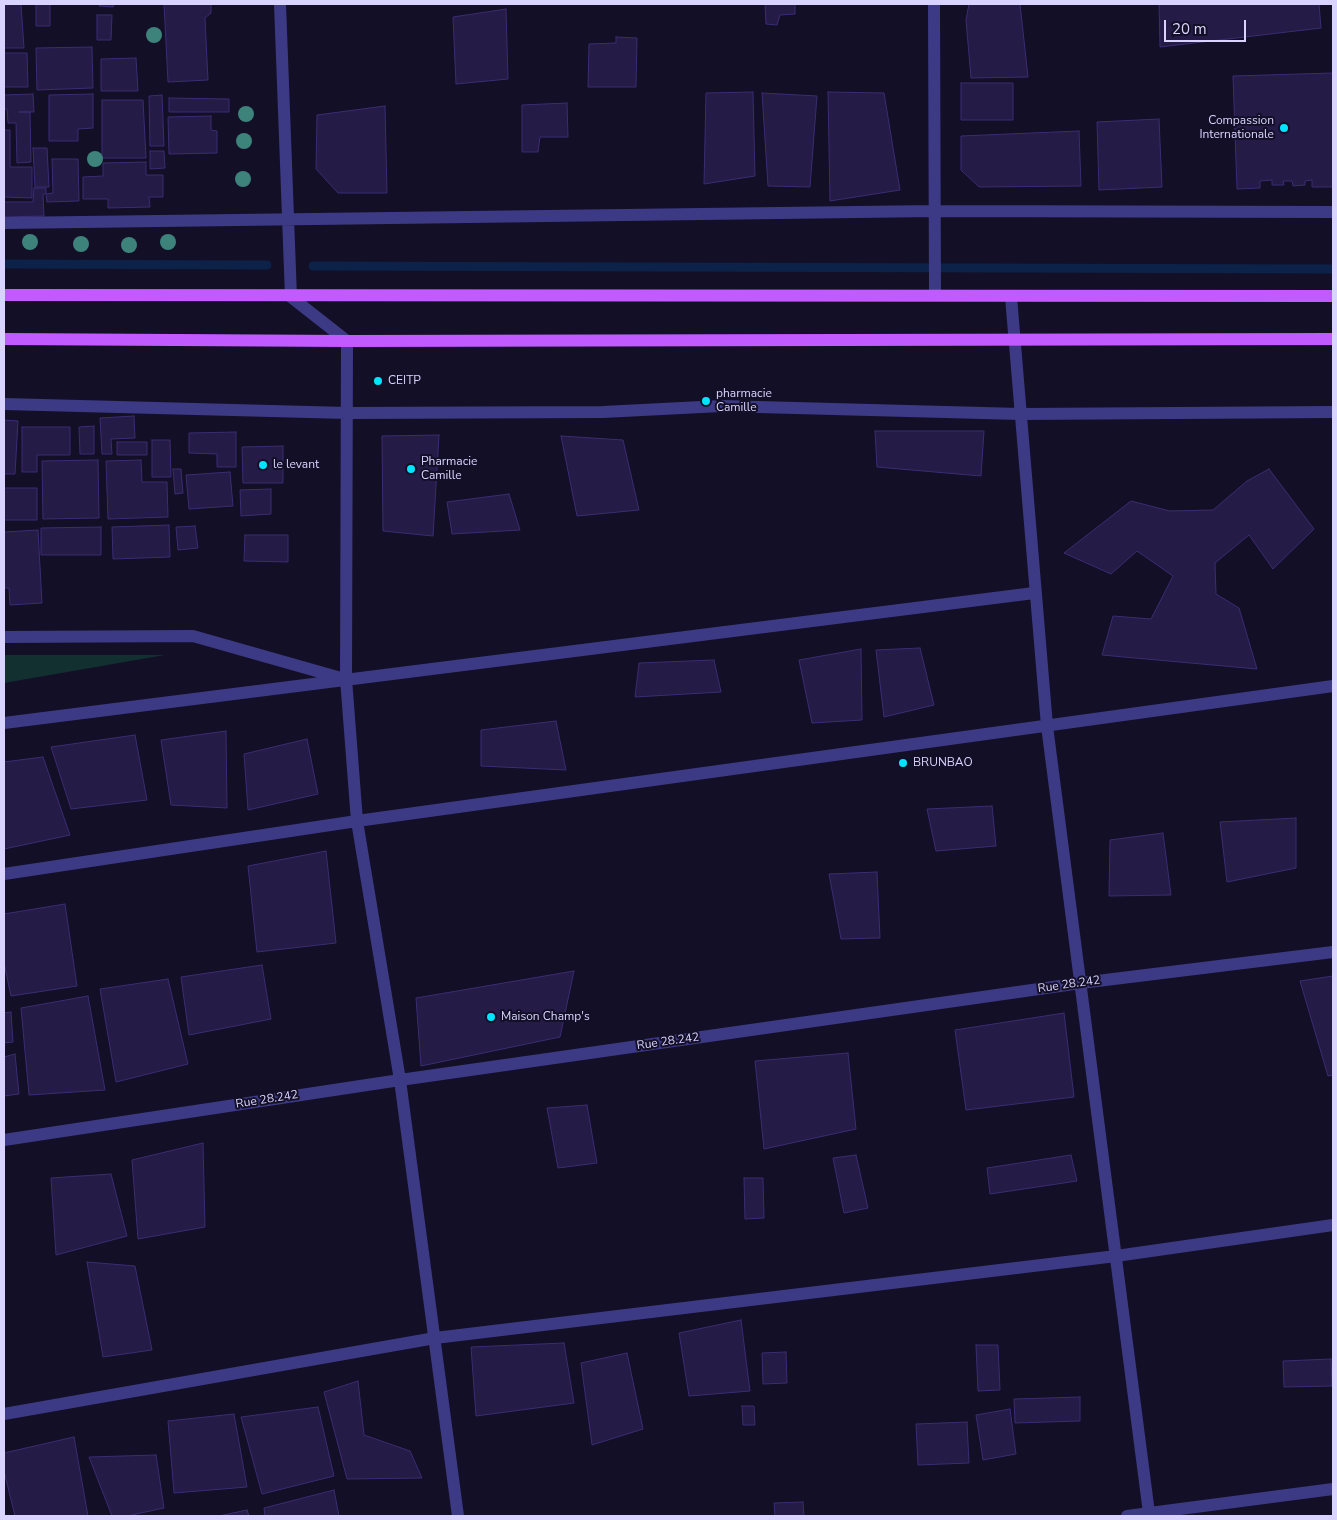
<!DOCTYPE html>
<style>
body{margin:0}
#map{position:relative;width:1337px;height:1520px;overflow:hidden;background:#130f26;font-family:"Nunito Sans",sans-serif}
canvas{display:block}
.frame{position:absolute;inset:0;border:5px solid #d9d4ff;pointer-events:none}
.scale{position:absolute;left:1164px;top:20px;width:82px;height:22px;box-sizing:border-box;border:2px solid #d9d4ff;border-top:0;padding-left:6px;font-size:15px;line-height:18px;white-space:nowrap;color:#d9d4ff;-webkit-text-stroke:4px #130f26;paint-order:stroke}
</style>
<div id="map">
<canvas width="1337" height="1520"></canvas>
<div class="frame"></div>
<div class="scale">20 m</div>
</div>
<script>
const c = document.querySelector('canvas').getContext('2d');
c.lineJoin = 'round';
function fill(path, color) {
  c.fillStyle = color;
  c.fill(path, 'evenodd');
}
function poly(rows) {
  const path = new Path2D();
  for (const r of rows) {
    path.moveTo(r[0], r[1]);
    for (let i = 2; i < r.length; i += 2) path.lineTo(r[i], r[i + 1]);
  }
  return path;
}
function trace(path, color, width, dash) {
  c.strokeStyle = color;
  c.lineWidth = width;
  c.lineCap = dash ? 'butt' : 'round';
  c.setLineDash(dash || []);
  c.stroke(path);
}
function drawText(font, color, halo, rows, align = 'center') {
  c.font = font + ' "Nunito Sans",sans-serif';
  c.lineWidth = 4;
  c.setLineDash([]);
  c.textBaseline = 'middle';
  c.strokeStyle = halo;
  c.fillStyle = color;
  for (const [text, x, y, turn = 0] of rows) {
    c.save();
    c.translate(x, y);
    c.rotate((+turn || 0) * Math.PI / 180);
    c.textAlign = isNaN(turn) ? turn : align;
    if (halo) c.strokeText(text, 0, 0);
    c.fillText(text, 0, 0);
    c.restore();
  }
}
const green = poly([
 [4,655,165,655,4,683]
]);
const stream = poly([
 [4,264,267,265],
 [313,266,1333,269]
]);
const building = poly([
 [4,4,21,4,24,48,4,48,4,4],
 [36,4,50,4,50,26,36,26,36,4],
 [99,4,114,4,113,7,99,6,99,4],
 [164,4,211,4,211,13,205,18,208,80,168,82,164,4],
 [765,4,795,4,795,14,780,15,777,25,766,24,765,4],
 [969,4,1020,4,1028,77,971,78,966,20,969,4],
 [1159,4,1319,4,1321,28,1160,47,1159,4],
 [506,9,508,79,456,84,453,17,506,9],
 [97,15,112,15,111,40,97,40,97,15],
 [616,37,637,38,636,87,588,87,589,44,616,43,616,37],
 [92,47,93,88,37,90,36,48,92,47],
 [4,53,27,53,28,87,4,87,4,53],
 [136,58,138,91,101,91,101,59,136,58],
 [1333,73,1333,187,1312,187,1312,180,1305,181,1305,185,1293,186,1292,181,1283,181,1284,185,1272,185,1272,180,1260,181,1260,188,1237,189,1233,76,1333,73],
 [961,83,1013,83,1013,120,961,120,961,83],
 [753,92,755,176,704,184,706,93,753,92],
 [828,92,884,93,900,190,830,201,828,92],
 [762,93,817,96,810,187,768,186,762,93],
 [33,94,34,112,19,112,30,112,31,162,17,163,16,123,8,123,7,109,4,109,4,95,33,94],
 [93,94,93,128,78,129,78,141,49,141,49,95,93,94],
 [162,95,164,146,150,146,149,96,162,95],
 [169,98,229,99,229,112,169,112,169,98],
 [102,100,143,100,146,158,102,158,102,100],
 [567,103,568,137,540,137,538,152,522,152,522,105,567,103],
 [385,106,387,193,338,193,316,169,317,115,385,106],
 [211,116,211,130,217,131,217,153,169,154,168,117,211,116],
 [1159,119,1162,187,1099,190,1097,122,1159,119],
 [4,130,10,130,10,167,32,167,32,198,4,197,4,130],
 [1079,131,1081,186,979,187,961,170,961,136,1079,131],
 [33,148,47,148,49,187,35,187,33,148],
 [150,151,164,151,165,168,150,169,150,151],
 [52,159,78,159,79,201,47,202,46,194,53,193,52,159],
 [146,162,146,175,163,175,163,197,149,197,150,207,108,208,108,199,83,199,83,177,103,176,103,163,146,162],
 [34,188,46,188,46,193,43,195,44,216,4,217,4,202,33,202,34,188],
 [134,416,135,438,111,439,112,454,102,454,100,418,134,416],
 [4,420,18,421,15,474,4,474,4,420],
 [94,426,94,454,80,454,79,427,94,426],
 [22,427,70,427,70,455,37,455,37,472,22,472,22,427],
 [875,431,984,431,981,476,877,467,875,431],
 [236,432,236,467,217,467,217,454,189,453,189,433,236,432],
 [439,435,433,536,383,531,382,436,439,435],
 [561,436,623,440,639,510,577,516,561,436],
 [152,440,170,440,171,477,152,477,152,440],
 [117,442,147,442,147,455,117,455,117,442],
 [283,446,283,483,243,483,242,447,283,446],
 [98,460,99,518,43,519,42,461,98,460],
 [141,460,142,482,167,482,168,517,108,519,106,461,141,460],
 [173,469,181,469,183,493,175,494,173,469],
 [1269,469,1314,529,1273,569,1249,535,1215,563,1216,594,1239,608,1257,669,1102,655,1113,616,1151,619,1173,576,1137,551,1111,574,1064,553,1131,501,1170,511,1213,510,1247,481,1269,469],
 [230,472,233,506,189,509,186,475,230,472],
 [4,488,37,488,37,520,4,520,4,488],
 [271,489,271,514,241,516,240,490,271,489],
 [509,494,520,530,452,534,447,502,509,494],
 [169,525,170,557,113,559,112,527,169,525],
 [195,526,198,548,178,550,176,527,195,526],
 [101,527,101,555,41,555,41,528,101,527],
 [38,530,42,603,10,605,9,588,4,588,4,532,38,530],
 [245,535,288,535,288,562,244,561,245,535],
 [920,648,934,705,884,717,876,650,920,648],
 [861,649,862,720,812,723,799,660,861,649],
 [714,660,721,692,635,697,639,663,714,660],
 [556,721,566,770,481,766,481,730,556,721],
 [226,731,227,808,171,805,161,740,226,731],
 [135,735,147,800,71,809,51,747,135,735],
 [307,739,318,794,248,810,244,754,307,739],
 [43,757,70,835,4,849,4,762,43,757],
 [992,806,996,846,936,851,927,809,992,806],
 [1296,818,1296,868,1227,882,1220,822,1296,818],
 [1163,833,1171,895,1109,896,1110,840,1163,833],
 [326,851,336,943,257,952,248,866,326,851],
 [877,872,880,938,841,939,829,874,877,872],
 [65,904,77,986,11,996,4,963,4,914,65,904],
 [262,965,271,1019,189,1035,181,977,262,965],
 [574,971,560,1037,421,1066,416,998,574,971],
 [1333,976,1333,1075,1328,1076,1300,981,1333,976],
 [168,979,188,1064,116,1082,100,989,168,979],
 [88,996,105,1090,29,1095,21,1008,88,996],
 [11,1012,13,1042,4,1043,4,1013,11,1012],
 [1064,1013,1074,1097,966,1110,955,1030,1064,1013],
 [848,1053,856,1129,764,1149,755,1061,848,1053],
 [15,1054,19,1094,4,1096,4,1057,15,1054],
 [587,1105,597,1163,558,1168,547,1108,587,1105],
 [203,1143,205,1227,138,1239,132,1160,203,1143],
 [856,1155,868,1208,844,1213,833,1158,856,1155],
 [1071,1155,1077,1181,990,1194,987,1168,1071,1155],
 [111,1174,127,1236,56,1255,51,1178,111,1174],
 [744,1178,763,1178,764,1218,745,1219,744,1178],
 [87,1262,135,1266,152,1350,103,1357,87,1262],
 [741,1320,750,1391,689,1396,679,1333,741,1320],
 [564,1343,574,1403,476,1416,471,1347,564,1343],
 [976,1345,998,1345,1000,1390,978,1391,976,1345],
 [786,1352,787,1383,763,1384,762,1353,786,1352],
 [627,1353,643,1429,592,1445,581,1363,627,1353],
 [1331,1359,1332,1386,1284,1387,1283,1361,1331,1359],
 [358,1381,364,1435,410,1451,422,1478,347,1479,324,1392,358,1381],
 [1080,1397,1080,1421,1015,1423,1014,1399,1080,1397],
 [742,1406,754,1406,755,1425,743,1425,742,1406],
 [318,1407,334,1476,262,1494,241,1417,318,1407],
 [1010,1409,1016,1454,983,1460,976,1415,1010,1409],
 [234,1414,247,1487,174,1493,168,1421,234,1414],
 [967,1422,969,1463,918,1465,916,1424,967,1422],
 [74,1437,88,1516,15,1516,4,1471,4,1453,74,1437],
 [156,1455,164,1508,127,1516,112,1516,89,1457,156,1455],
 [334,1490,339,1516,265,1516,264,1508,334,1490],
 [803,1502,804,1516,775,1516,774,1503,803,1502],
 [247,1510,249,1516,219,1516,247,1510]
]);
const minor = poly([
 [280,4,291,297,347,341,346,679,357,821,400,1080,458,1516],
 [934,4,935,295],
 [4,223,934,211,1333,212],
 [1011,297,1047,726,1149,1513],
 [4,404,347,413,603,412,721,406,1020,414,1333,412],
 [4,637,193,636,341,678],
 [4,723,1034,593],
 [4,874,357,821,1333,686],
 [4,1140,400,1080,1081,983,1333,952],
 [4,1414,435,1338,1116,1256,1333,1225],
 [1127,1516,1333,1489]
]);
const major = poly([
 [4,295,1333,296],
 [4,339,347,341,1333,339]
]);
const trees = [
 [154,35],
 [246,114],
 [244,141],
 [95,159],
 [243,179],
 [30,242],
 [168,242],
 [81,244],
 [129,245]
];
const markers = [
 [1284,128,5,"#00e5ff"],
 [378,381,5,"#00e5ff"],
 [706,401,5,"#00e5ff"],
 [263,465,5,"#00e5ff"],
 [411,469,5,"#00e5ff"],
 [903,763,5,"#00e5ff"],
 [491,1017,5,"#00e5ff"]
];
const poiNames = [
 ["Compassion",1274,121,"right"],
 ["Internationale",1274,135,"right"],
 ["CEITP",388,381],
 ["pharmacie",716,394],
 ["Camille",716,408],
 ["Pharmacie",421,462],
 ["Camille",421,476],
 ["le levant",273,465],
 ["BRUNBAO",913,763],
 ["Maison Champ's",501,1017]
];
const streetNames = [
 ["Rue 28.242",1069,985,-8],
 ["Rue 28.242",668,1042,-8],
 ["Rue 28.242",267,1100,-9]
];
fill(green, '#12302f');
trace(stream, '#0c2248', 9);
fill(building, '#241b47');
trace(building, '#3b2d73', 1);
trace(minor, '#3d3a85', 12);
trace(major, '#c25bff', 12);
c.fillStyle = '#3d827b';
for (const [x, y] of trees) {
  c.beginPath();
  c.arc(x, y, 8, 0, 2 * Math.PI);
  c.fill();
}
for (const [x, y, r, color] of markers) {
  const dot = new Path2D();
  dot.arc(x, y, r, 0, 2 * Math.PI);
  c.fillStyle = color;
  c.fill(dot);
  trace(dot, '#130f26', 2);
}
drawText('12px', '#d9d4ff', '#130f26', poiNames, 'left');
drawText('12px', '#d9d4ff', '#130f26', streetNames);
</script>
